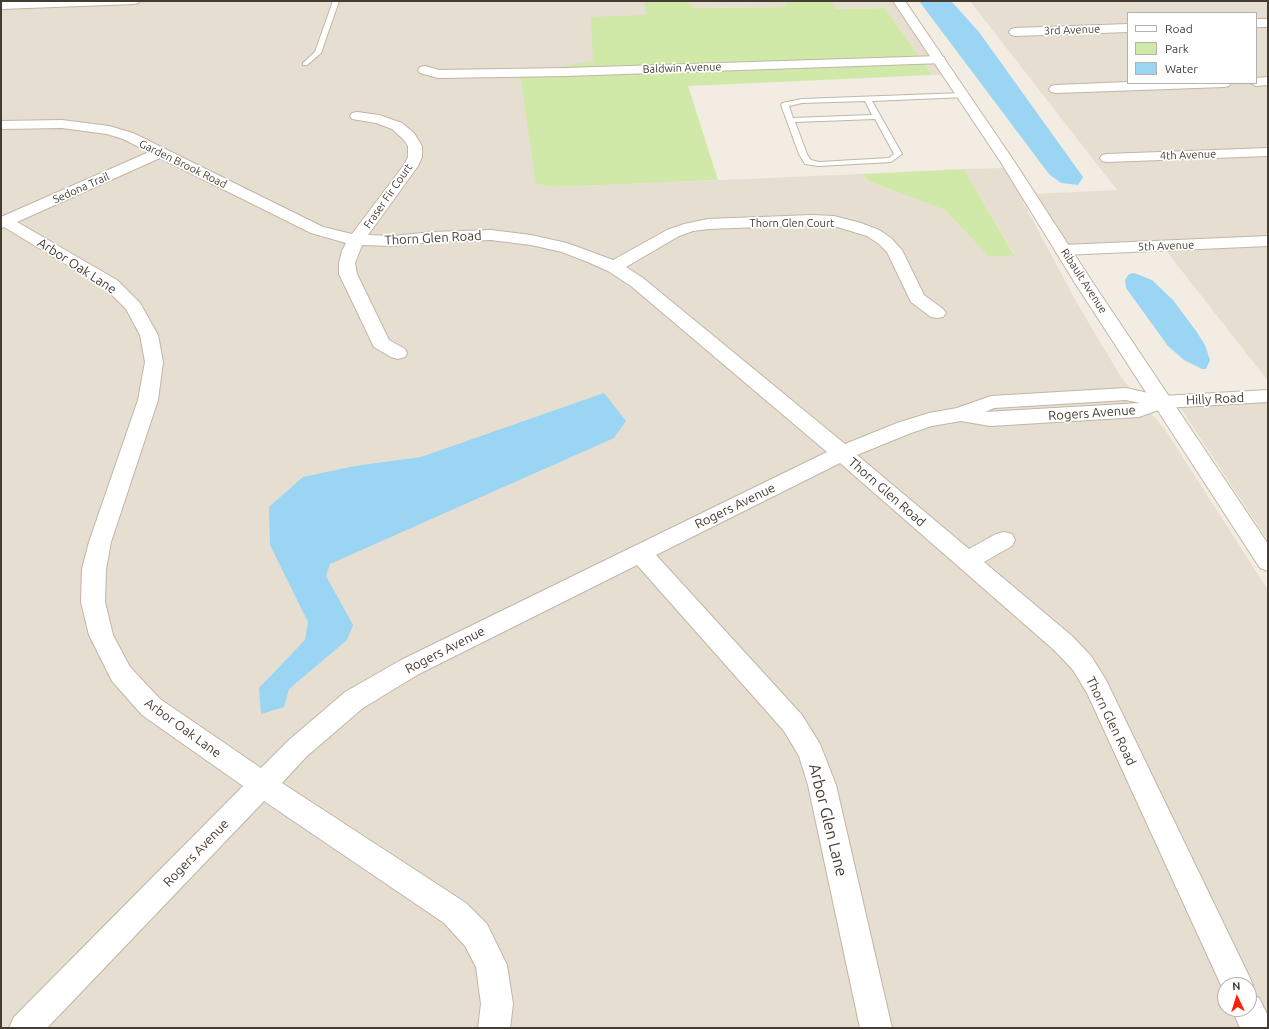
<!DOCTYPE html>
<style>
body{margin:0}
#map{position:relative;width:1269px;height:1029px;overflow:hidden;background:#f2ece2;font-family:Ubuntu,sans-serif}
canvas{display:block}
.frame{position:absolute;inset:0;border:2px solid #443c32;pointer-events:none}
.legend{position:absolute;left:1127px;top:12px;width:130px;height:72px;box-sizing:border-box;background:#fff;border:1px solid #b4b1ad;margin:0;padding:5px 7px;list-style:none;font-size:12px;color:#443c32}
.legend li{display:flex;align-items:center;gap:8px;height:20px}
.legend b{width:20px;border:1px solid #b4b1ad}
.north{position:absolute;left:1217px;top:977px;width:40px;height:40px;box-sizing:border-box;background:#fff;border:1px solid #b4b1ad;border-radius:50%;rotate:356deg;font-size:11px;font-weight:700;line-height:16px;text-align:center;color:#443c32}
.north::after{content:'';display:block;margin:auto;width:14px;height:18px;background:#ff200c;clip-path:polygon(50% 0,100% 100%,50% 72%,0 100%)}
</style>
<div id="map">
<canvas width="1269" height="1029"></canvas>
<div class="frame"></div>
<ul class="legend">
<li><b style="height:5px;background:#fff"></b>Road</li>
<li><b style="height:11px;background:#d0e9a8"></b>Park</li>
<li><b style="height:11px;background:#9ad5f3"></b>Water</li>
</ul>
<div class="north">N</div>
</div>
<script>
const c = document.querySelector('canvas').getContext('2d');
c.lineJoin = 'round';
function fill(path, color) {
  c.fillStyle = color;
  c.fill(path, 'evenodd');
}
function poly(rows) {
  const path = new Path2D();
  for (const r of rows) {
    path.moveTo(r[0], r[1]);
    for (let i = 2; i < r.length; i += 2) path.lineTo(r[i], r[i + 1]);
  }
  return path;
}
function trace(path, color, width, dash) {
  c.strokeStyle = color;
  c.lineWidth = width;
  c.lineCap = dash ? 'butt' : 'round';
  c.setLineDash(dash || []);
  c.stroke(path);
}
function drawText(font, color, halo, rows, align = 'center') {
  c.font = font + ' Ubuntu,sans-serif';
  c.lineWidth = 3.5;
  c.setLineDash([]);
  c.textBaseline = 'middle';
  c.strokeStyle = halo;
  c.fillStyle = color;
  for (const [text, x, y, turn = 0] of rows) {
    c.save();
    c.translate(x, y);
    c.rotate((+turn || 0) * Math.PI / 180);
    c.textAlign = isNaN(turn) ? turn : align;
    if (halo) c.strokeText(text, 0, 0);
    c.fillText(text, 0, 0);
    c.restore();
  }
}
const residential = poly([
 [1,1,644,1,648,15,594,61,536,184,557,187,862,174,868,181,945,210,989,257,1014,254,964,169,1005,168,1078,305,1121,377,1166,431,1268,590,1268,1028,1,1028],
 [1225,985,1249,985,1249,1009,1225,1009],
 [687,1,786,1,787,7,694,8],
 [831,1,894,1,943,75,932,75,885,8,835,9],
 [970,1,1268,1,1268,381,1164,248,1074,253,1034,194,1117,190],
 [1128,13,1256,13,1256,83,1128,83],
 [1268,391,1268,541,1172,395]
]);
const green = poly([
 [644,1,687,1,694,8,786,7,786,1,831,1,836,9,885,8,932,75,688,86,718,180,557,187,536,184,520,74,593,61,591,17,647,15],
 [964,169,1014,255,989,257,945,210,868,181,862,174]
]);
const water = poly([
 [919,1,951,1,979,32,1083,177,1078,185,1061,183,1049,174],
 [1134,273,1152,280,1173,300,1196,331,1205,345,1210,360,1206,369,1202,369,1184,360,1168,346,1126,288,1125,280,1129,274],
 [604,393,626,421,614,438,330,564,326,576,353,625,347,640,289,689,284,707,261,714,259,688,305,640,308,622,270,545,269,507,303,477,355,466,421,457]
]);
const service = poly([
 [333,1,339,1,321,53,307,65,303,65,303,63,315,52,333,1],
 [963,93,967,95,966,97,872,101,902,154,891,162,819,166,805,164,799,154,781,105,782,103,802,99,963,93],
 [865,101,872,115,793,118,789,106,802,103,865,101],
 [875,119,894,154,889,158,819,162,811,160,807,154,795,122,875,119]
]);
const minor = poly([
 [1,1,140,1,138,3,134,4,1,9,1,1],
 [1256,19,1268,19,1268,27,1256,27,1256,19],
 [1128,24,1128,32,1015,36,1011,35,1009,32,1011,29,1015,28,1128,24],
 [939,56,944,57,945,60,944,63,566,76,438,78,420,73,418,70,420,67,425,66,439,70,566,68,939,56],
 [1268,77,1268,85,1256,86,1250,83,1256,83,1256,78,1268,77],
 [1128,82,1128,83,1231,83,1229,86,1224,87,1056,93,1051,92,1049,89,1051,86,1056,85,1128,82],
 [357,112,379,115,402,123,414,133,422,146,422,157,418,166,368,235,393,236,432,232,491,230,531,235,567,243,613,260,667,230,684,224,708,219,812,215,834,216,861,223,879,230,891,238,902,250,924,295,943,309,946,313,943,317,937,318,931,317,911,302,887,252,879,244,867,236,834,226,812,225,708,229,693,231,679,236,626,267,643,278,845,444,897,423,929,413,957,408,991,396,1126,388,1162,396,1268,390,1268,402,1164,408,1139,417,990,426,961,421,932,426,911,433,857,455,969,549,996,534,1004,532,1012,534,1015,540,1012,546,984,562,1072,636,1091,656,1106,680,1248,974,1253,985,1249,994,1259,998,1268,1016,1268,1028,1240,1028,1232,1009,1249,1009,1249,985,1225,985,1225,994,1087,693,1073,670,1054,650,840,463,656,555,802,715,820,744,836,785,892,1028,860,1028,808,785,799,756,784,731,637,565,419,674,363,708,307,756,282,783,466,903,487,924,507,965,513,1004,510,1028,478,1028,481,1004,476,967,465,946,444,923,264,801,47,1028,9,1028,14,1017,243,786,142,715,112,681,89,635,81,602,82,569,89,542,138,400,145,362,140,335,126,309,105,288,4,227,1,228,1,217,149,152,123,139,107,134,62,128,1,129,1,121,62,120,109,126,133,133,323,227,352,234,404,165,408,157,408,146,403,139,392,129,376,123,352,119,350,116,352,113,357,112],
 [160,158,311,233,346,243,342,251,339,263,339,274,372,343,374,347,391,357,398,359,405,357,407,353,405,349,389,340,357,274,355,263,362,245,393,246,432,242,491,240,531,245,562,252,590,263,608,271,631,286,827,452,401,660,345,692,289,740,261,768,160,699,130,667,113,635,105,602,106,569,111,542,158,400,163,362,158,335,140,303,117,280,17,222,160,158],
 [1126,400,1140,403,985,412,994,408,1126,400],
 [1268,148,1268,156,1107,162,1102,161,1100,158,1102,155,1107,154,1268,148],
 [1268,236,1268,246,1063,255,1057,254,1055,250,1057,246,1063,245,1268,236]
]);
const tertiary = poly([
 [893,1,905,1,1014,161,1093,283,1268,544,1268,571,1260,568,1075,283,1000,161,893,1]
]);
const farStreetnames = [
 ["3rd Avenue",1072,30,-2],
 ["Baldwin Avenue",682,68,-2],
 ["4th Avenue",1188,155,-2],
 ["Garden Brook Road",183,164,26],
 ["Sedona Trail",81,188,-24],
 ["Fraser Fir Court",388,196,-55],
 ["Thorn Glen Court",792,223],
 ["5th Avenue",1166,246,-2],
 ["Ribault Avenue",1084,281,57]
];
const streetNames = [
 ["Thorn Glen Road",433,238,-3],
 ["Arbor Oak Lane",77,266,33],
 ["Hilly Road",1215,399,-3],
 ["Rogers Avenue",1092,413,-4],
 ["Thorn Glen Road",887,492,41],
 ["Rogers Avenue",735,506,-26],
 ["Rogers Avenue",445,650,-27],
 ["Thorn Glen Road",1111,721,64],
 ["Arbor Oak Lane",183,728,36],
 ["Rogers Avenue",196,853,-46]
];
const nearStreetnames = [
 ["Arbor Glen Lane",828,820,76]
];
fill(residential, '#e6ded0');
fill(green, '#d0e9a8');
fill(water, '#9ad5f3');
trace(service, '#c1b6a7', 2);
trace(minor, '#c1b6a7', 2);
trace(tertiary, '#c1b6a7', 2);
fill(service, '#fff');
fill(minor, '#fff');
fill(tertiary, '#fff');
drawText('11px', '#443c32', '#fff', farStreetnames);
drawText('13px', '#443c32', '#fff', streetNames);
drawText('16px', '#443c32', '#fff', nearStreetnames);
</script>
